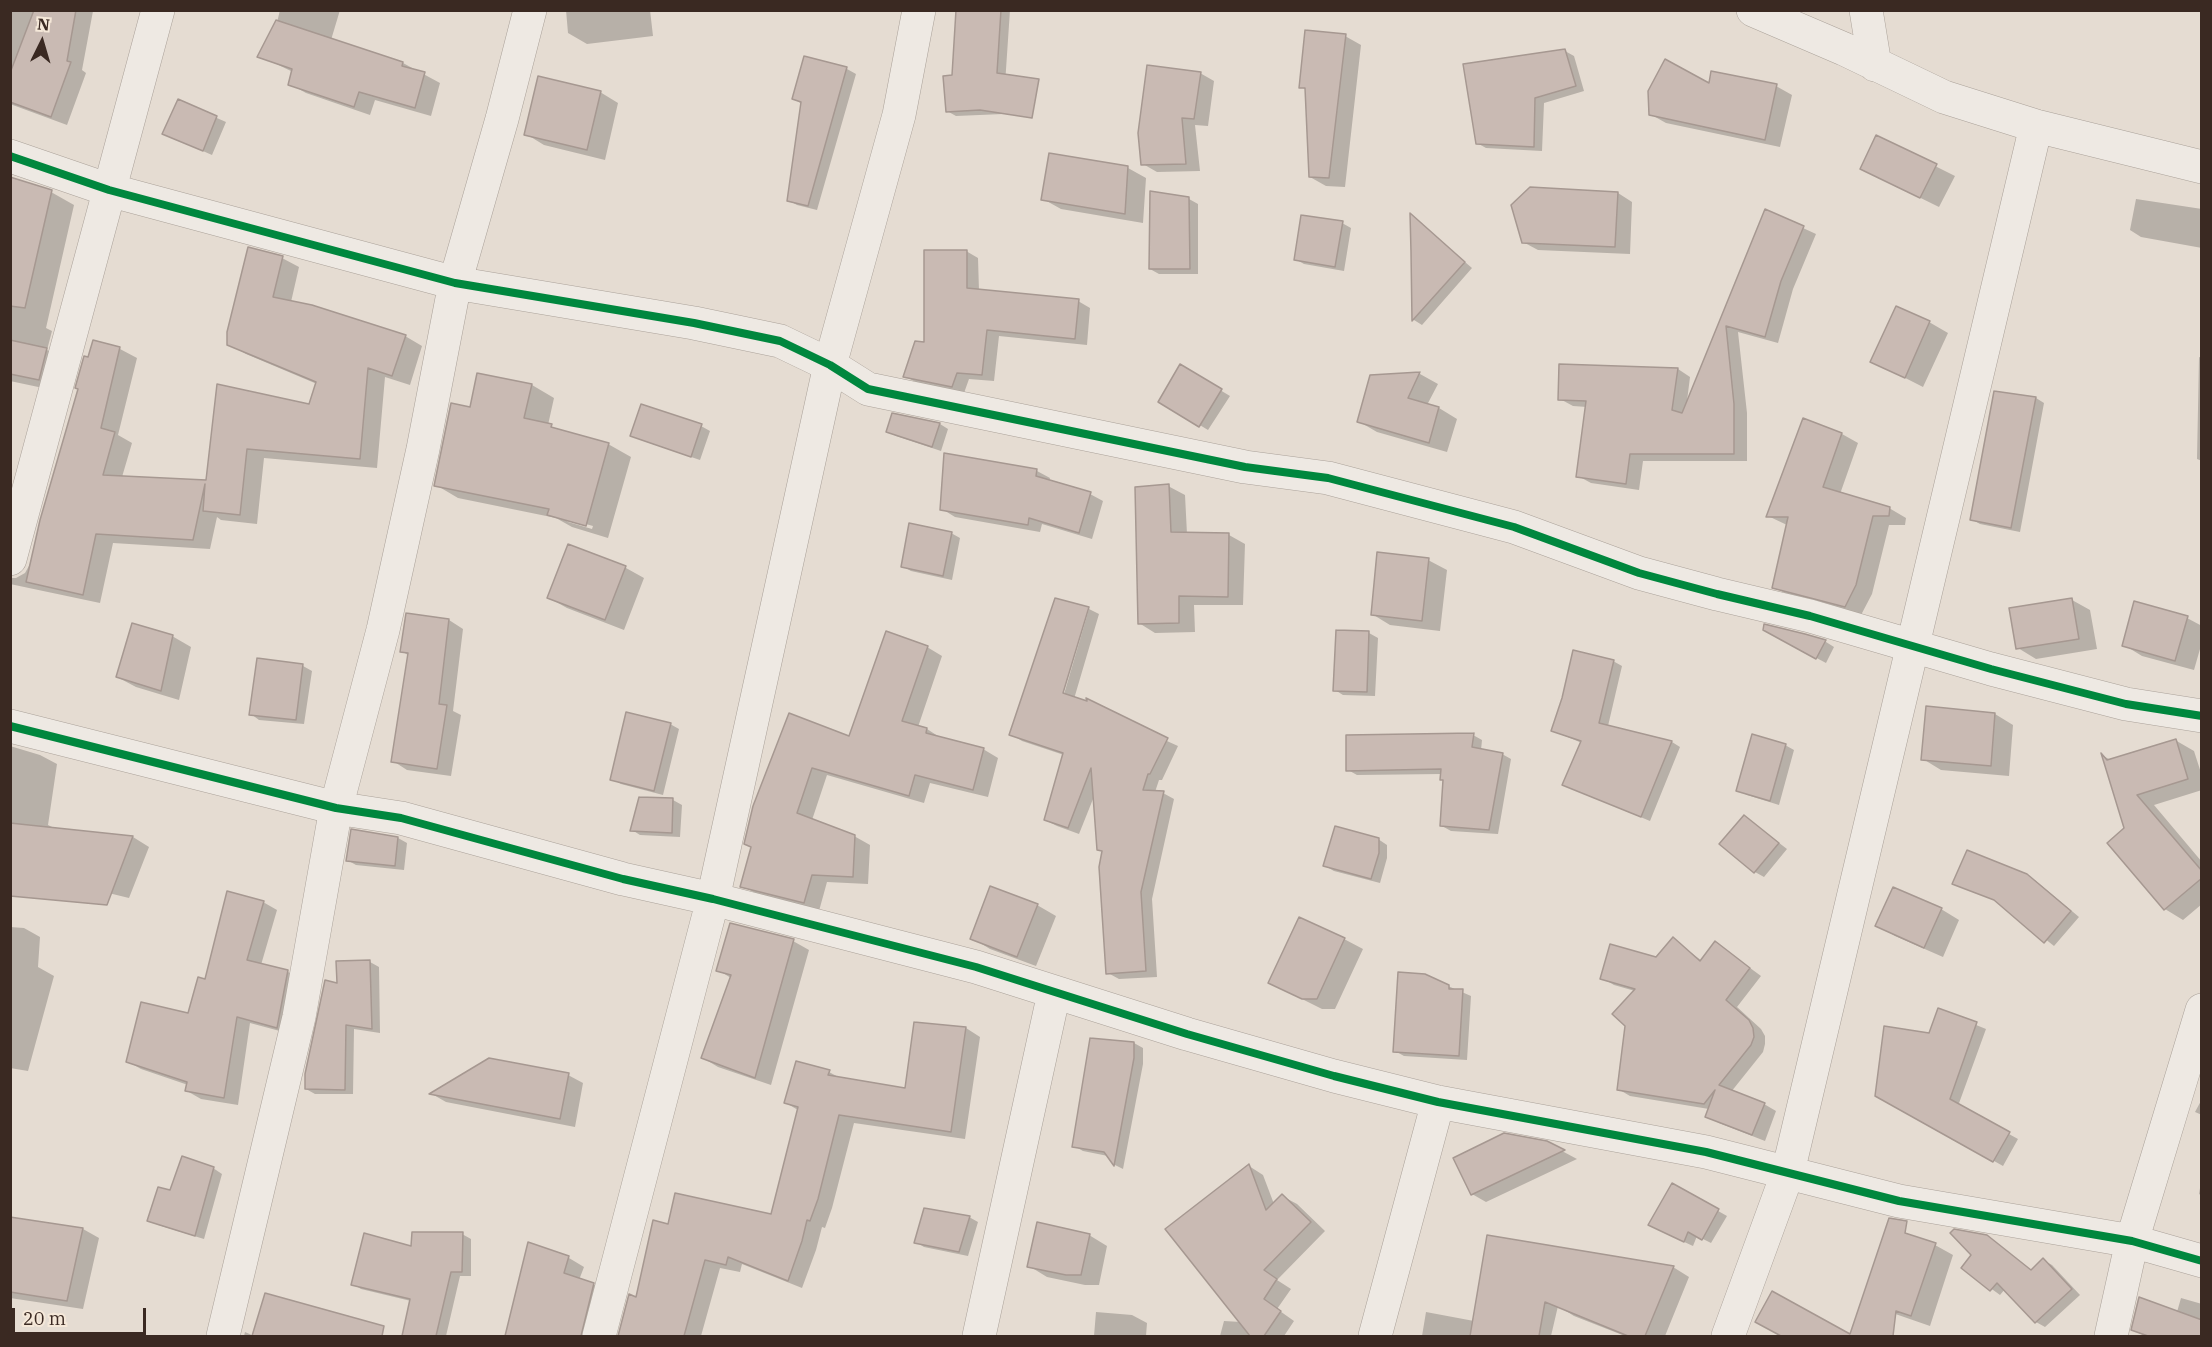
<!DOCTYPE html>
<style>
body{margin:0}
#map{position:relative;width:2212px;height:1347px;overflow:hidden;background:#e5dcd2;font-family:"IBM Plex Serif",serif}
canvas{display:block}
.frame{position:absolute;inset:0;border:12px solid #3a2922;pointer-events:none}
.north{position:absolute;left:12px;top:12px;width:60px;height:60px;-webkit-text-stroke:4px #f5e8d9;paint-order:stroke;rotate:5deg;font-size:16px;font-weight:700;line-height:24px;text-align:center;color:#3a2922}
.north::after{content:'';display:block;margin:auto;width:21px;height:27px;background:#3a2922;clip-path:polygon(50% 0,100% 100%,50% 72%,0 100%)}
.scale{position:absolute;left:12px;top:1308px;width:134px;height:27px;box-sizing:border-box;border:3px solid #3a2922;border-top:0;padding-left:8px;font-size:18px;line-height:21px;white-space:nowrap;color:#3a2922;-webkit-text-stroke:4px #f5e8d9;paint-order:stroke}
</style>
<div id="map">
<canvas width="2212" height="1347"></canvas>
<div class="frame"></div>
<div class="north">N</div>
<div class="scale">20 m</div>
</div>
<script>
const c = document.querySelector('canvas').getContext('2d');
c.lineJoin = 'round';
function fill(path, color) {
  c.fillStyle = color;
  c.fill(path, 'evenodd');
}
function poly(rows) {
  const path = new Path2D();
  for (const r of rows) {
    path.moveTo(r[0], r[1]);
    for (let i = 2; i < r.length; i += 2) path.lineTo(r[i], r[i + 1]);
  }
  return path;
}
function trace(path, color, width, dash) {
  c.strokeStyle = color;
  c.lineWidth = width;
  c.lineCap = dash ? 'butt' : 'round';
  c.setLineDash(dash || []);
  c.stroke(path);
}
const shadow = poly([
 [10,10,93,11,82,70,86,73,67,125,10,104],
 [280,10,340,10,331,40,403,63,440,83,431,116,375,100,370,115,306,93,290,84,293,72,268,60],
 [566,10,650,10,653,36,587,44,568,33],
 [958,10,1010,10,1003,114,956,116,947,111,953,77],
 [1345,36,1361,45,1345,187,1326,186,1310,177,1307,90,1301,87],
 [1565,51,1574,56,1584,91,1544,103,1542,151,1486,148,1477,143],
 [805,57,847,69,856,74,817,210,797,205,788,200,802,104,794,99],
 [1200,73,1214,81,1208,126,1195,125,1200,171,1157,172,1143,164],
 [1710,86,1776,86,1792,95,1780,147,1666,123,1650,114],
 [600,92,618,103,605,160,544,145,526,134],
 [178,101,226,122,212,155,164,134],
 [1877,137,1955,176,1939,207,1880,178],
 [1128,168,1146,178,1143,223,1061,209,1043,199],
 [10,179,51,192,74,205,46,328,52,331,47,350,70,363,62,392,10,381],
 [1618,193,1632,202,1630,254,1538,250,1523,242],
 [1189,199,1198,204,1198,274,1159,274,1150,269],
 [2136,199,2202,209,2202,248,2141,237,2130,230],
 [1766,211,1816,234,1793,289,1778,343,1738,332,1747,413,1747,461,1643,461,1639,490,1591,483,1578,476,1587,407,1573,406,1560,399,1678,369,1690,377,1687,401],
 [1411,216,1472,268,1422,325,1414,320],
 [1342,223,1351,228,1344,271,1304,264,1295,259],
 [966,251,978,258,979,291,1078,301,1090,308,1087,345,999,336,994,381,969,379,964,393,917,383,905,376,925,344],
 [282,258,299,267,291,302,405,336,422,346,410,385,385,377,377,468,264,458,257,524,221,520,217,517,210,549,113,543,100,603,10,584,10,578,16,578,25,573,30,564,60,452,94,342,120,349,137,358,118,435,132,443,122,477,207,481,218,386,310,406,317,384,246,354,229,344],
 [1929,322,1948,333,1923,387,1872,361],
 [2199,357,2202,358,2202,461,2197,459],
 [1180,366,1230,396,1208,430,1160,401],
 [1420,374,1438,384,1427,405,1439,408,1457,419,1447,452,1377,432,1358,421,1371,376],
 [532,385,554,398,548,425,561,431,608,444,631,457,608,538,572,527,556,518,458,498,436,485,471,409],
 [564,518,593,526,592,529,568,522],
 [2036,398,2044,403,2020,532,1980,524,1971,519],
 [893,415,940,424,948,429,941,451,896,436,887,431],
 [1804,420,1842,434,1858,443,1840,494,1889,508,1906,518,1905,525,1889,525,1872,594,1861,615,1790,596,1774,587,1787,525,1768,516],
 [701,426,710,431,700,460,641,440,632,435],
 [945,455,1037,471,1050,478,1049,482,1090,494,1103,501,1092,539,1042,524,1040,532,955,517,942,509],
 [1168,486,1185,495,1187,534,1229,535,1245,544,1243,605,1194,605,1195,632,1155,633,1139,623],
 [951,533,960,538,952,580,911,571,902,566],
 [569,546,626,568,644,578,624,630,567,608,549,598],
 [1428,560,1447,570,1440,631,1390,625,1372,614],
 [1056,599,1089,609,1086,609,1059,700,1062,701,1089,609,1099,614,1074,699,1178,746,1162,780,1159,780,1155,792,1163,793,1174,799,1152,899,1157,977,1119,979,1108,973,1104,852,1095,794,1079,834,1057,826,1045,820,1064,755,1022,741,1011,734],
 [2072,600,2090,610,2097,649,2036,659,2018,648],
 [2187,618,2202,626,2202,642,2194,670,2142,656,2124,645],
 [449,620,463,629,453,711,461,715,451,776,407,770,393,761,409,656,402,651],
 [1765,626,1826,642,1834,647,1826,663,1764,630],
 [1369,633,1378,638,1375,696,1343,695,1335,690],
 [172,636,191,647,179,700,136,687,117,677],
 [927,647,942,656,918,727,927,729,941,738,983,749,998,758,988,797,930,783,924,803,827,775,812,820,854,836,870,845,868,884,827,882,819,911,757,894,742,886,752,847,754,806,849,738],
 [258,660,303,666,312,671,304,724,259,720,251,714],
 [1613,661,1622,666,1608,726,1672,742,1680,747,1650,821,1564,785,1582,743,1553,731],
 [1927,708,1995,714,2013,725,2009,776,1941,770,1923,759],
 [670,724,679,729,663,795,621,784,612,779],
 [1473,735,1482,740,1481,750,1502,754,1511,759,1498,834,1451,831,1442,826,1444,781,1441,779,1442,774,1357,775,1348,770],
 [2175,740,2194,751,2202,776,2202,790,2154,805,2202,862,2202,904,2183,920,2165,909,2109,843,2126,829,2103,756,2111,760],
 [1785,745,1794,750,1779,805,1747,795,1738,790],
 [10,746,40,755,57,764,48,825,56,829,133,837,149,847,129,898,10,869],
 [673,800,682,805,680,837,640,835,632,830],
 [1744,816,1787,849,1764,877,1755,872],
 [398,838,407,843,404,870,356,865,347,860],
 [1378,839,1387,845,1387,858,1380,883,1334,871,1325,866],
 [2027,875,2036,881,2079,917,2054,946,1999,902,1963,888],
 [263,902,277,910,261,965,288,972,301,979,291,1034,250,1023,238,1105,201,1099,187,1091,188,1085,141,1069,127,1061,189,1015,206,980],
 [1037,905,1056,916,1036,966,990,949,972,938],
 [1941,909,1959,920,1943,957,1895,936,1877,925],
 [10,927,24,928,40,937,38,967,54,976,28,1071,10,1068],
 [1344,939,1363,949,1335,1009,1322,1009,1270,983],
 [1673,939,1702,961,1716,943,1761,976,1737,1007,1761,1029,1765,1036,1765,1044,1763,1052,1731,1092,1764,1104,1776,1111,1765,1141,1719,1123,1707,1116,1709,1109,1630,1096,1618,1089,1635,991,1614,985,1602,978,1657,959],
 [793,941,809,950,771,1085,718,1067,703,1058,731,978,718,970],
 [370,962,379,967,380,1033,354,1029,353,1094,315,1094,306,1089,339,985],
 [1448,986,1471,996,1467,1060,1404,1056,1395,1051],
 [1939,1010,1986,1029,1958,1106,2018,1139,2003,1166,1876,1095,1930,1034],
 [966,1028,980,1037,965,1139,854,1123,832,1208,825,1228,822,1227,816,1250,802,1288,742,1264,740,1272,720,1268,701,1336,620,1336,630,1296,637,1299,669,1226,772,1216,798,1110,786,1103,829,1072,842,1079,906,1090],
 [1134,1043,1143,1048,1143,1064,1123,1169,1115,1165,1108,1156,1083,1151,1074,1146],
 [568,1075,583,1083,575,1127,446,1102,432,1094],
 [2202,1099,2202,1115,2195,1112],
 [1547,1143,1577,1159,1486,1202,1472,1194],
 [1249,1166,1263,1175,1274,1204,1282,1196,1297,1204,1325,1231,1277,1280,1291,1289,1277,1309,1294,1321,1284,1336,1220,1336,1224,1321,1241,1322],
 [213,1168,222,1174,204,1239,158,1225,149,1220,171,1192],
 [2202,1176,2202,1196,2199,1194],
 [1672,1185,1727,1216,1711,1243,1697,1236,1693,1246,1658,1230],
 [969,1217,978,1222,968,1256,924,1247,916,1242],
 [10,1218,83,1229,99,1238,83,1309,10,1298],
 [462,1234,471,1239,471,1276,460,1276,446,1336,403,1336,411,1301,361,1289,353,1284,413,1248],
 [1089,1235,1107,1246,1099,1285,1085,1285,1047,1277,1029,1266],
 [1986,1237,2032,1271,2043,1260,2052,1265,2080,1295,2045,1327,2036,1322,2005,1289,2000,1295,1963,1268],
 [529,1244,569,1258,584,1267,579,1280,593,1284,608,1293,597,1336,507,1336],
 [1935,1245,1953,1255,1930,1326,1881,1309],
 [1673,1267,1689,1277,1665,1336,1625,1336,1574,1316,1558,1306,1551,1336,1422,1336,1426,1312,1474,1321],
 [2181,1298,2202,1304,2202,1336,2145,1336,2133,1330,2177,1312],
 [1096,1312,1132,1315,1147,1323,1146,1336,1094,1336],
 [347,1321,343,1336,244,1336,245,1332,254,1336],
 [1757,1321,1828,1324,1821,1336,1784,1336]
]);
const building = poly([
 [34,10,76,10,67,61,71,62,51,117,10,102,10,73,34,10],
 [956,10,1001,10,997,73,1039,79,1032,118,980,110,946,112,943,76,952,75,956,10],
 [276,20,403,62,402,66,425,72,415,108,359,92,354,107,288,85,292,69,257,57,276,20],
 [1305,30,1346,34,1329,178,1309,177,1305,88,1299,88,1305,30],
 [1565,49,1576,86,1535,98,1534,147,1476,144,1463,64,1565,49],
 [804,56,847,67,808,206,787,201,801,102,792,99,804,56],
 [1665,59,1709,83,1711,71,1777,84,1765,140,1649,115,1648,91,1665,59],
 [1147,65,1201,72,1194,119,1182,118,1186,164,1141,165,1138,133,1147,65],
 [538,76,601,91,587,150,524,135,538,76],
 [178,99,217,116,203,151,162,134,178,99],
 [1876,135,1937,164,1920,198,1860,169,1876,135],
 [1049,153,1128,166,1125,214,1041,200,1049,153],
 [10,177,52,190,25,308,10,306,10,177],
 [1530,187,1618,192,1615,247,1522,243,1511,205,1530,187],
 [1150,191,1189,197,1190,269,1149,269,1150,191],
 [1765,209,1804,226,1781,281,1765,337,1726,326,1734,404,1734,454,1630,454,1626,484,1576,477,1586,401,1558,400,1559,364,1678,368,1672,410,1682,413,1765,209],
 [1410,213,1465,262,1412,321,1411,252,1410,213],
 [1301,215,1343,221,1335,267,1294,260,1301,215],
 [248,247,283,256,273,297,312,305,406,335,392,376,368,368,360,459,247,449,240,515,203,511,205,484,193,540,96,534,83,595,26,582,40,520,78,389,75,388,84,356,88,357,93,340,120,347,101,428,115,432,103,475,206,480,217,384,309,404,316,382,227,345,227,332,248,247],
 [924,250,967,250,967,288,1079,299,1075,339,987,330,982,375,957,373,952,387,903,377,915,341,924,342,924,250],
 [1896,306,1930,321,1905,378,1870,362,1896,306],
 [10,340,47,348,39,380,10,374,10,340],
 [1180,364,1222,389,1199,427,1158,402,1180,364],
 [1420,372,1408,398,1439,407,1429,443,1357,422,1370,375,1420,372],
 [477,373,532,384,524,418,552,424,551,427,609,443,586,526,547,515,549,509,434,486,451,403,470,407,477,373],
 [1994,391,2036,397,2011,528,1970,520,1994,391],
 [641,404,702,424,691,457,630,436,641,404],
 [892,413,940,423,932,447,886,432,892,413],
 [1803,418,1842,433,1823,487,1890,507,1889,516,1873,516,1856,585,1845,607,1772,588,1788,517,1766,517,1803,418],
 [944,453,1037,469,1036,476,1091,492,1079,533,1029,518,1028,525,940,510,944,453],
 [1169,484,1171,532,1229,533,1228,597,1179,596,1179,623,1138,624,1135,487,1169,484],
 [909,523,952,532,943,576,901,567,909,523],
 [568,544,626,566,605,620,547,598,568,544],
 [1377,552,1429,558,1422,621,1371,615,1377,552],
 [1055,598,1089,607,1063,693,1087,701,1086,698,1168,738,1150,774,1148,774,1143,790,1164,791,1141,892,1146,971,1106,974,1099,867,1102,851,1097,850,1091,768,1068,828,1044,820,1063,753,1009,735,1055,598],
 [2072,598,2079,639,2016,649,2009,608,2072,598],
 [2134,601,2188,616,2175,661,2122,646,2134,601],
 [406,613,449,619,439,704,447,705,437,769,391,762,408,653,400,652,406,613],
 [132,623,173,635,161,691,116,677,132,623],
 [1764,624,1805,634,1826,640,1816,659,1763,630,1764,624],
 [1336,630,1369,631,1367,692,1333,691,1336,630],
 [886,631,928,646,902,721,927,728,926,733,984,748,973,790,915,775,909,796,812,768,797,813,855,835,853,877,812,875,804,903,740,887,751,847,744,844,753,806,789,713,849,736,886,631],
 [1573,650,1614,660,1599,723,1672,741,1641,817,1562,785,1581,741,1551,731,1562,698,1573,650],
 [257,658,303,664,296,720,249,715,257,658],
 [1926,706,1995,713,1991,766,1921,760,1926,706],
 [626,712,671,723,654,791,610,780,626,712],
 [1474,733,1472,747,1503,753,1489,830,1440,826,1443,780,1440,780,1441,769,1346,771,1346,735,1474,733],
 [1752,734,1786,744,1770,801,1736,791,1752,734],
 [2176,739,2188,779,2137,795,2202,871,2202,878,2164,910,2107,843,2124,828,2101,753,2107,760,2176,739],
 [639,797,673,798,672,833,630,831,639,797],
 [1744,815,1779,843,1754,873,1719,844,1744,815],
 [10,823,133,836,107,905,10,896,10,823],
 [1335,826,1379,838,1379,853,1371,879,1323,866,1335,826],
 [351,829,398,837,395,866,346,861,351,829],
 [1967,850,2027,874,2071,911,2044,943,1994,900,1952,884,1967,850],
 [990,886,1038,904,1017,957,970,939,990,886],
 [1893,887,1942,908,1924,948,1875,926,1893,887],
 [227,891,264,901,247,960,288,970,277,1028,237,1017,224,1098,185,1091,187,1082,126,1062,141,1002,188,1013,198,977,205,979,227,891],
 [1299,917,1345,938,1317,999,1302,999,1268,983,1299,917],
 [730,923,794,939,755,1078,701,1058,731,975,716,971,730,923],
 [1673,937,1700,961,1715,941,1750,968,1726,1000,1749,1020,1753,1028,1754,1037,1751,1045,1719,1085,1765,1103,1752,1135,1705,1117,1715,1090,1704,1104,1617,1090,1625,1026,1612,1014,1635,989,1600,979,1610,944,1656,957,1673,937],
 [370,960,372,1029,346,1025,345,1090,305,1089,305,1074,325,980,337,983,336,961,370,960],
 [1398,972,1425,974,1449,985,1449,989,1463,989,1459,1056,1393,1052,1398,972],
 [1938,1008,1977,1022,1950,1099,2010,1132,1993,1162,1875,1096,1884,1026,1929,1033,1938,1008],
 [914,1022,966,1027,951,1132,839,1115,818,1199,810,1221,807,1220,802,1241,788,1281,728,1257,726,1265,705,1260,684,1336,618,1336,629,1294,636,1297,653,1220,668,1224,675,1193,771,1214,798,1107,784,1103,796,1061,830,1070,828,1075,905,1088,914,1022],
 [1090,1038,1134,1042,1134,1058,1114,1166,1104,1152,1072,1147,1090,1038],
 [489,1058,569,1073,560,1119,429,1094,489,1058],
 [1504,1133,1547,1141,1565,1150,1471,1195,1453,1158,1504,1133],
 [182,1156,214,1167,195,1236,147,1221,158,1187,170,1190,182,1156],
 [1249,1164,1266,1210,1282,1194,1311,1222,1264,1270,1277,1279,1264,1299,1281,1311,1264,1336,1250,1336,1165,1229,1249,1164],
 [1672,1183,1719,1209,1702,1240,1688,1232,1684,1242,1648,1225,1672,1183],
 [924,1208,970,1216,959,1252,914,1243,924,1208],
 [10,1217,83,1228,67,1301,10,1292,10,1217],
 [1889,1218,1907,1221,1905,1233,1936,1243,1911,1316,1896,1311,1893,1336,1781,1336,1755,1322,1772,1291,1850,1334,1889,1218],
 [1037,1222,1090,1234,1081,1275,1066,1275,1027,1267,1037,1222],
 [1954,1229,1987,1235,2031,1270,2043,1258,2072,1289,2035,1323,1997,1283,1990,1291,1961,1268,1971,1255,1950,1233,1954,1229],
 [412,1232,463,1232,462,1272,451,1272,436,1336,402,1336,410,1299,351,1285,364,1233,411,1246,412,1232],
 [1487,1235,1674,1266,1645,1336,1628,1336,1545,1302,1539,1336,1470,1336,1487,1235],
 [528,1242,569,1256,564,1273,594,1283,581,1336,505,1336,528,1242],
 [265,1293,384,1326,382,1336,252,1336,265,1293],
 [2139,1297,2202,1320,2202,1336,2148,1336,2131,1330,2139,1297]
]);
const minor = poly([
 [1753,10,1844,49,1944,97,2036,126,2202,167],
 [1866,10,1875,65],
 [10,156,109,190,455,283,694,323,780,341,830,365,868,389,1245,467,1328,478,1514,527,1639,573,1717,594,1810,616,1991,669,2126,704,2202,716],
 [10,559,158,10],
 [10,726,336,808,401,818,623,879,713,899,976,967,1187,1034,1334,1076,1438,1102,1706,1152,1899,1201,2132,1241,2202,1261],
 [223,1336,299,1017,336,808,383,630,423,449,455,283,502,119,530,10],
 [599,1336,713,899,830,365,899,115,919,10],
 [979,1336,1054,993],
 [1375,1336,1438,1102],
 [1728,1336,1788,1172,2036,126],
 [2111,1336,2132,1241,2202,1010]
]);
const cycleway = poly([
 [10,156,109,190,455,283,694,323,780,341,830,365,868,389,1245,467,1328,478,1514,527,1639,573,1717,594,1810,616,1991,669,2126,704,2202,716],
 [10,726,336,808,401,818,623,879,713,899,976,967,1187,1034,1334,1076,1438,1102,1706,1152,1899,1201,2132,1241,2202,1261]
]);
fill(shadow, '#0003');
fill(building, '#c9bab3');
trace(building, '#a69891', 1.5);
trace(minor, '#aba29a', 34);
trace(minor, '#eee9e3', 33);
trace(cycleway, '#00873e', 8);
</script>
